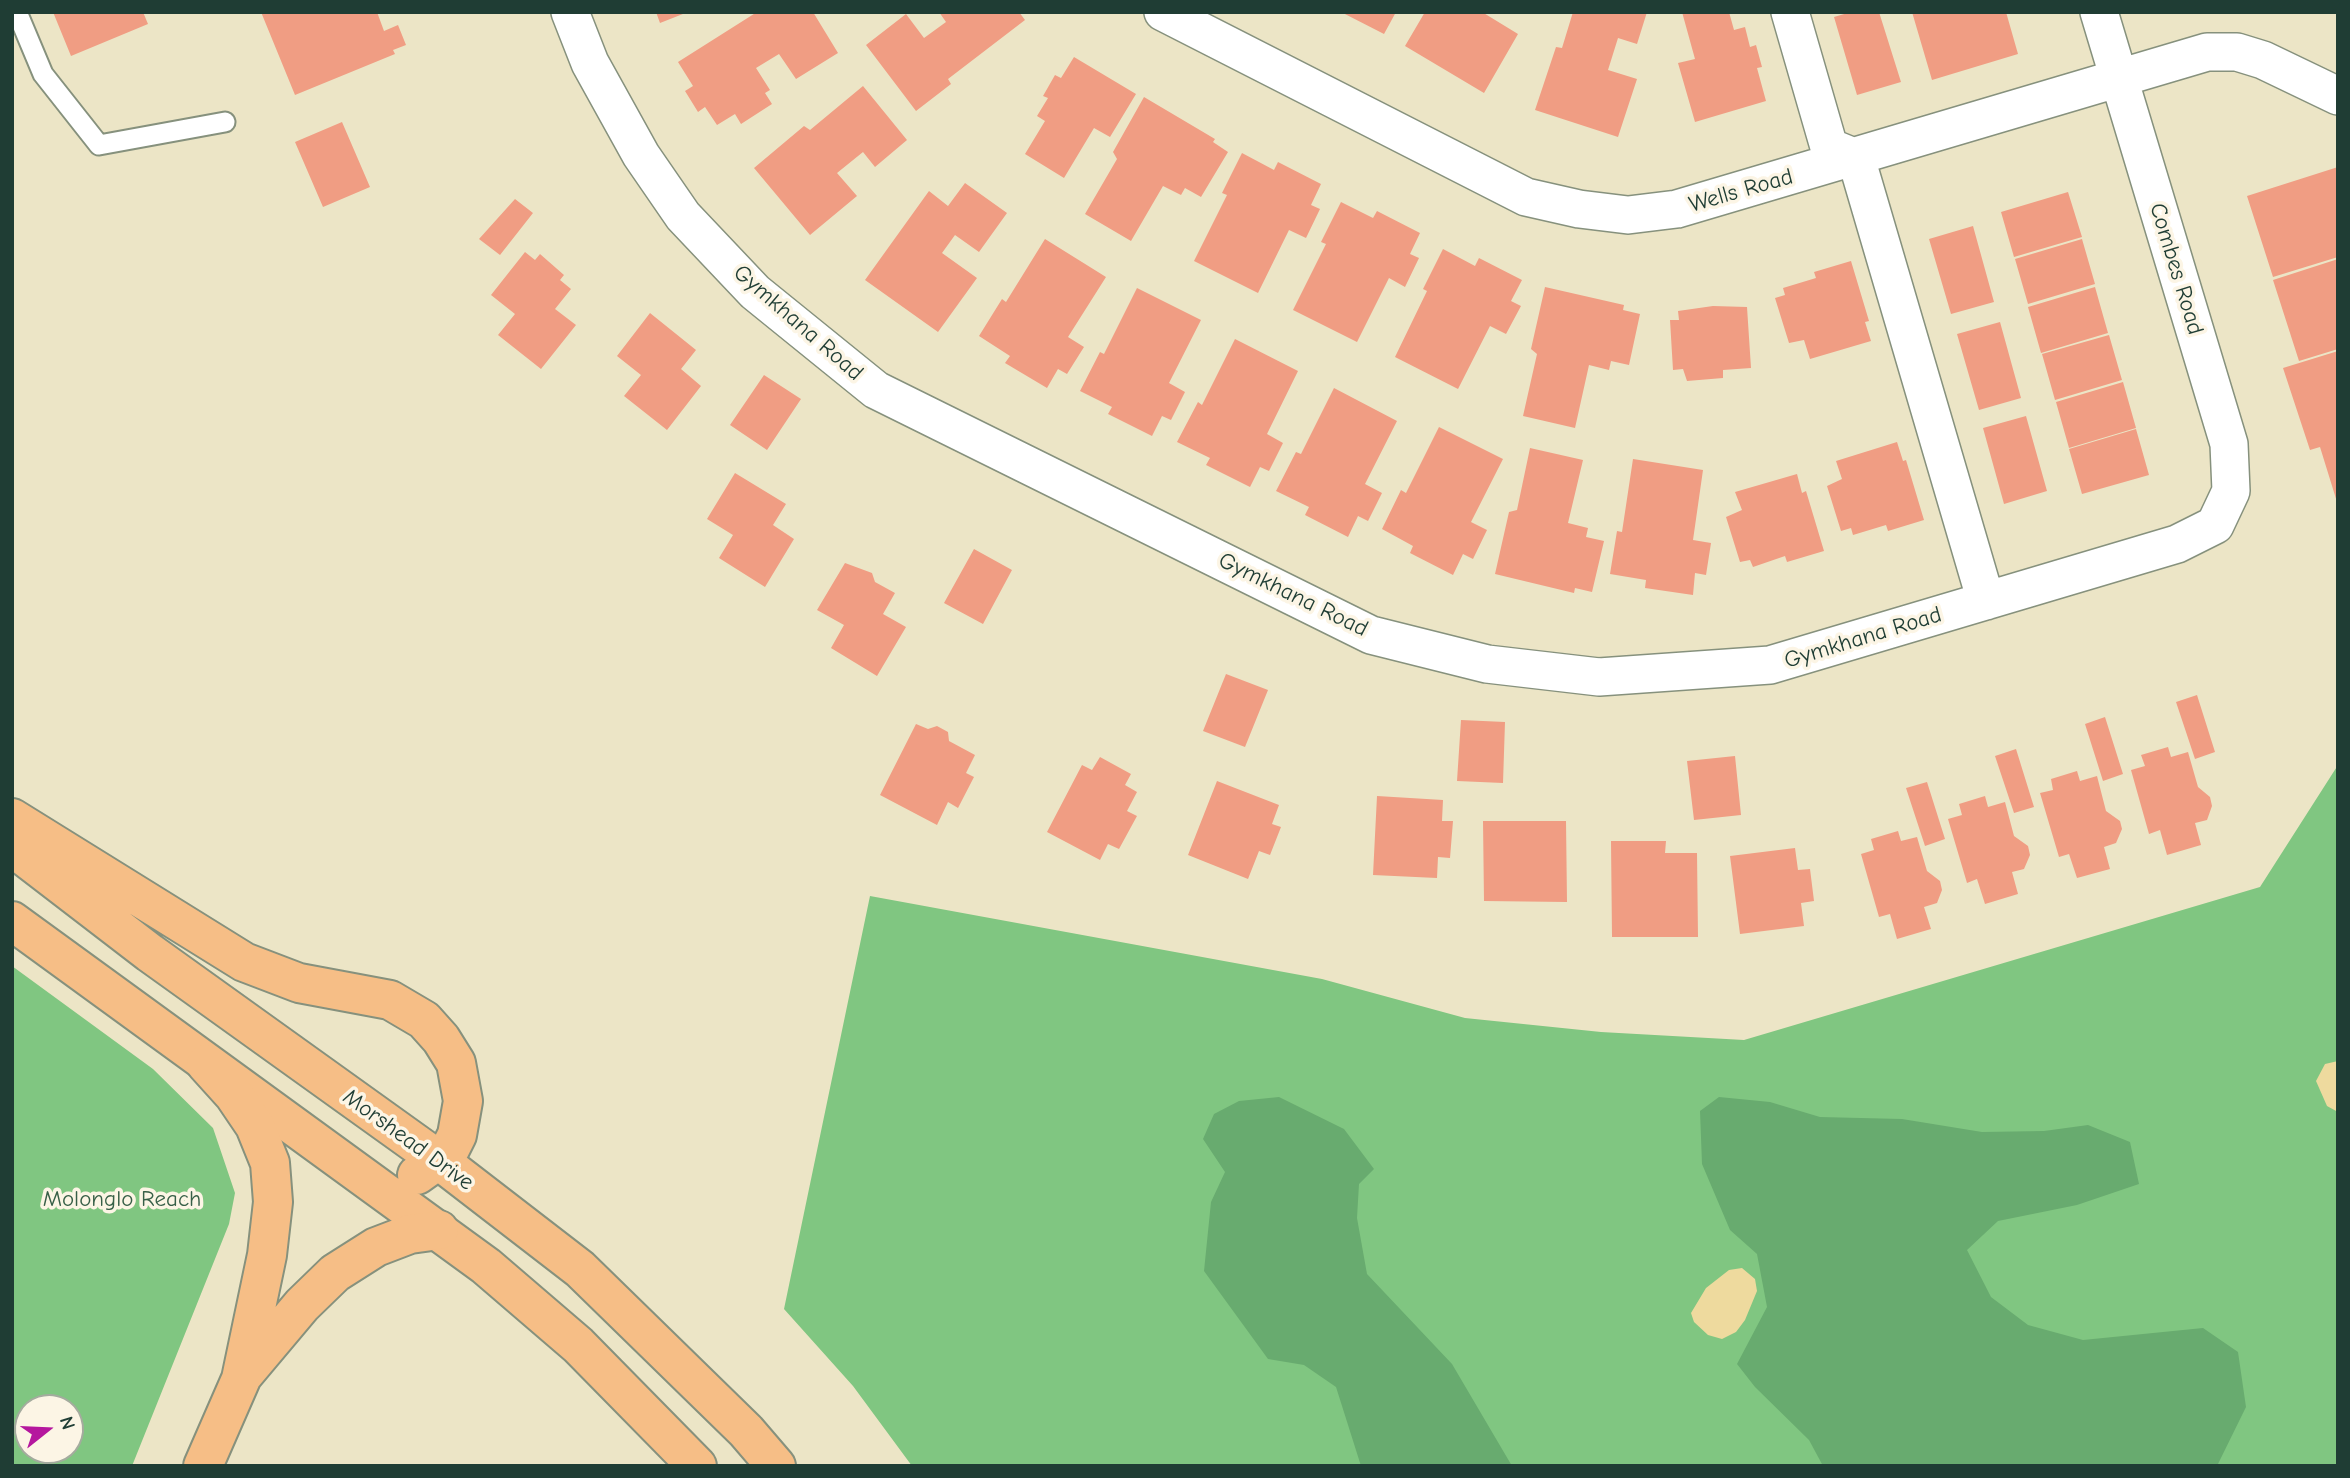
<!DOCTYPE html>
<style>
body{margin:0}
#map{position:relative;width:2350px;height:1478px;overflow:hidden;background:#ece5c6;font-family:"Comic Neue",sans-serif}
canvas{display:block}
.frame{position:absolute;inset:0;border:14px solid #1f3d34;pointer-events:none}
.north{position:absolute;left:14px;top:1394px;width:70px;height:70px;box-sizing:border-box;background:#fcf5e5;border:2px solid #a4ab9e;border-radius:50%;rotate:72deg;font-size:19px;font-weight:700;line-height:28px;text-align:center;color:#1f3d34}
.north::after{content:'';display:block;margin:auto;width:24px;height:32px;background:#b5179e;clip-path:polygon(50% 0,100% 100%,50% 72%,0 100%)}
</style>
<div id="map">
<canvas width="2350" height="1478"></canvas>
<div class="frame"></div>
<div class="north">N</div>
</div>
<script>
const c = document.querySelector('canvas').getContext('2d');
c.lineJoin = 'round';
function fill(path, color) {
  c.fillStyle = color;
  c.fill(path, 'evenodd');
}
function poly(rows) {
  const path = new Path2D();
  for (const r of rows) {
    path.moveTo(r[0], r[1]);
    for (let i = 2; i < r.length; i += 2) path.lineTo(r[i], r[i + 1]);
  }
  return path;
}
function trace(path, color, width, dash) {
  c.strokeStyle = color;
  c.lineWidth = width;
  c.lineCap = dash ? 'butt' : 'round';
  c.setLineDash(dash || []);
  c.stroke(path);
}
function drawText(font, color, halo, rows, align = 'center') {
  c.font = font + ' "Comic Neue",sans-serif';
  c.lineWidth = 7;
  c.setLineDash([]);
  c.textBaseline = 'middle';
  c.strokeStyle = halo;
  c.fillStyle = color;
  for (const [text, x, y, turn = 0] of rows) {
    c.save();
    c.translate(x, y);
    c.rotate((+turn || 0) * Math.PI / 180);
    c.textAlign = isNaN(turn) ? turn : align;
    if (halo) c.strokeText(text, 0, 0);
    c.fillText(text, 0, 0);
    c.restore();
  }
}
const green = poly([
 [2338,765,2338,1466,912,1466,853,1386,784,1309,870,896,1322,979,1465,1018,1601,1032,1744,1040,2260,887],
 [12,966,153,1069,213,1128,235,1193,229,1224,132,1466,12,1466],
 [28,1408,70,1408,70,1450,28,1450]
]);
const forest = poly([
 [1279,1097,1344,1129,1374,1169,1359,1184,1357,1218,1367,1274,1452,1364,1512,1466,1361,1466,1336,1387,1304,1365,1268,1359,1204,1271,1211,1202,1225,1172,1203,1139,1214,1114,1239,1101],
 [1719,1097,1770,1102,1820,1117,1902,1119,1982,1132,2044,1131,2088,1125,2130,1142,2139,1184,2077,1205,1998,1221,1967,1250,1991,1297,2028,1325,2083,1340,2203,1328,2238,1352,2246,1407,2217,1466,1823,1466,1809,1440,1755,1387,1737,1364,1767,1307,1757,1254,1730,1230,1702,1164,1700,1111]
]);
const sand = poly([
 [2338,1061,2338,1112,2327,1106,2316,1081,2325,1064],
 [1742,1268,1755,1279,1757,1291,1745,1320,1736,1332,1722,1339,1708,1335,1694,1322,1691,1313,1706,1288,1729,1270]
]);
const building = poly([
 [53,12,143,12,148,24,71,56],
 [261,12,377,12,384,31,398,25,406,45,393,50,395,54,295,95],
 [656,12,688,12,660,23],
 [757,12,813,12,838,53,796,79,779,54,756,68,770,90,765,93,772,104,741,124,735,114,717,125,705,107,698,112,685,91,693,86,678,62],
 [939,12,1019,12,1025,20,948,79,951,84,916,111,866,45,906,14,924,38,946,22],
 [1341,12,1396,12,1384,34],
 [1425,12,1482,12,1518,34,1484,93,1405,46],
 [1573,12,1647,12,1637,44,1618,38,1608,70,1637,79,1618,137,1535,110,1556,47,1562,48],
 [1682,12,1729,12,1734,30,1745,27,1750,47,1756,45,1762,67,1757,68,1766,101,1695,122,1678,63,1695,59],
 [1851,12,1879,12,1901,82,1857,95,1834,17],
 [1912,12,2006,12,2018,54,1932,80],
 [1074,57,1136,94,1110,137,1094,128,1064,178,1025,154,1045,121,1037,116,1048,98,1043,96,1055,75,1061,78],
 [863,86,907,140,875,167,863,152,837,173,857,196,810,235,754,168,804,126,810,130],
 [1144,97,1215,139,1213,142,1228,152,1201,197,1185,188,1181,195,1163,186,1131,241,1085,214,1117,159,1113,152],
 [342,122,370,187,323,207,295,142],
 [1242,153,1274,170,1278,162,1321,184,1311,205,1320,209,1306,238,1289,230,1258,293,1194,261,1227,195,1222,193],
 [2338,167,2338,257,2273,277,2247,196],
 [965,183,1007,213,979,252,955,235,942,253,977,278,938,332,865,280,929,191,948,206],
 [2068,192,2082,237,2014,257,2001,212],
 [515,199,533,213,500,255,479,239],
 [1341,202,1373,218,1377,211,1420,233,1410,254,1419,258,1405,287,1389,278,1357,342,1293,310,1326,244,1321,242],
 [1973,226,1994,302,1951,314,1929,239],
 [1045,239,1106,277,1068,337,1084,347,1067,374,1058,369,1047,388,1005,363,1010,356,979,336,1002,299,1006,302],
 [2082,239,2095,284,2028,304,2015,259],
 [1443,249,1475,266,1479,258,1522,280,1511,301,1521,306,1506,334,1490,326,1458,389,1395,357,1427,291,1423,289],
 [525,252,535,260,540,254,564,275,560,280,571,289,555,309,576,325,541,369,498,335,515,314,491,295],
 [2338,259,2338,349,2299,361,2273,280],
 [1851,261,1869,321,1865,322,1871,341,1810,359,1804,340,1789,343,1775,298,1785,295,1783,288,1816,278,1814,272],
 [1545,287,1624,305,1623,310,1640,314,1629,365,1611,361,1609,370,1589,365,1575,428,1523,416,1537,354,1531,349],
 [2095,287,2108,333,2041,353,2028,307],
 [1137,288,1201,320,1169,383,1185,392,1171,420,1162,416,1152,436,1108,414,1112,407,1080,391,1100,352,1104,354],
 [1713,306,1747,307,1751,368,1723,370,1723,378,1687,381,1683,369,1673,370,1670,320,1679,320,1678,311],
 [650,313,696,350,681,369,701,386,667,430,624,396,641,375,617,356],
 [2000,322,2021,398,1979,410,1957,334],
 [2109,335,2122,380,2055,400,2042,354],
 [1235,339,1298,371,1267,434,1283,443,1269,471,1260,467,1250,487,1206,465,1210,458,1177,442,1198,402,1202,405],
 [2338,351,2338,502,2337,502,2320,447,2310,450,2283,368],
 [764,375,801,399,767,450,730,425],
 [2123,382,2136,428,2069,448,2056,402],
 [1334,388,1397,421,1365,484,1382,493,1368,521,1358,516,1348,537,1305,515,1309,507,1276,491,1296,452,1301,454],
 [2026,416,2047,491,2004,504,1983,428],
 [1439,427,1503,459,1471,522,1487,530,1473,559,1463,554,1453,575,1410,553,1413,546,1382,529,1401,490,1406,493],
 [2136,429,2149,475,2082,494,2069,449],
 [1897,442,1903,461,1906,460,1924,520,1888,531,1886,525,1853,535,1851,528,1841,531,1827,486,1842,479,1836,461],
 [1530,448,1583,460,1568,523,1588,528,1586,537,1604,541,1592,592,1575,588,1574,593,1495,574,1509,512,1517,510],
 [1633,459,1703,470,1693,540,1711,543,1706,575,1695,573,1693,595,1645,588,1646,580,1610,574,1617,531,1622,532],
 [735,473,786,504,773,525,794,539,765,587,719,558,733,535,707,519],
 [1797,474,1802,493,1806,491,1824,551,1787,562,1785,556,1753,567,1750,560,1740,562,1726,517,1742,510,1735,492],
 [974,549,1012,570,983,624,944,603],
 [845,563,872,573,875,582,895,593,883,614,906,627,877,676,831,648,844,625,817,610],
 [1226,674,1268,690,1245,747,1203,731],
 [2197,695,2215,752,2195,759,2176,702],
 [2105,717,2123,774,2103,781,2085,724],
 [1461,720,1505,722,1503,783,1457,781],
 [916,724,928,729,937,726,948,732,949,741,975,755,966,773,974,777,958,808,948,802,937,825,880,795],
 [2168,747,2171,757,2188,752,2198,787,2210,797,2212,806,2207,820,2195,823,2201,845,2167,855,2160,830,2149,834,2131,770,2145,766,2141,755],
 [2016,749,2034,807,2014,813,1995,756],
 [1735,756,1741,815,1694,820,1687,761],
 [1100,757,1131,774,1125,785,1137,792,1127,811,1137,816,1119,849,1108,844,1100,860,1047,832,1082,765,1092,770],
 [2077,771,2080,781,2097,776,2106,811,2120,821,2122,829,2116,843,2104,847,2110,869,2077,878,2069,854,2059,857,2040,793,2053,790,2051,779],
 [1217,781,1279,805,1272,824,1281,827,1270,855,1259,851,1248,879,1188,855],
 [1927,782,1945,839,1925,846,1906,788],
 [1377,796,1443,800,1442,821,1453,821,1450,858,1438,857,1437,878,1373,875],
 [1985,796,1988,807,2005,802,2014,836,2028,846,2030,855,2024,869,2012,872,2018,894,1985,904,1977,879,1967,883,1948,819,1962,815,1959,804],
 [1483,821,1566,821,1567,902,1484,901],
 [1898,831,1901,841,1917,837,1927,871,1940,881,1942,890,1937,903,1924,907,1931,929,1897,939,1890,914,1879,917,1861,854,1874,850,1871,839],
 [1611,841,1666,841,1665,853,1697,853,1698,937,1612,937],
 [1795,848,1798,870,1810,869,1814,901,1801,903,1804,926,1740,934,1730,856]
]);
const service = poly([
 [17,12,43,74,99,145,225,122]
]);
const minor = poly([
 [570,12,590,63,641,155,683,216,755,292,876,390,1371,635,1487,664,1599,677,1770,665,2177,544,2215,525,2231,491,2229,444,2099,12],
 [1163,12,1526,197,1579,209,1628,215,1677,209,2207,52,2237,52,2263,60,2338,96],
 [1790,12,1829,147,1856,158,1986,601]
]);
const primary = poly([
 [12,818,244,962,299,983,390,1000,424,1020,441,1039,456,1063,463,1101,457,1135,448,1153,417,1175],
 [12,847,150,953,440,1161,580,1269,746,1431,776,1466],
 [12,921,486,1266,578,1345,697,1466]
]);
const motorway = poly([
 [244,1374,302,1305,335,1273,376,1247,410,1234,439,1230],
 [203,1466,241,1379,267,1255,273,1202,270,1163,255,1126,234,1095,206,1064]
]);
const streetNames = [
 ["Wells Road",1741,191,-16],
 ["Combes Road",2176,269,73],
 ["Gymkhana Road",798,323,41],
 ["Gymkhana Road",1293,595,26],
 ["Gymkhana Road",1863,638,-17],
 ["Morshead Drive",408,1140,36]
];
const parkNames = [
 ["Molonglo Reach",122,1199]
];
fill(green, '#80c681');
fill(forest, '#68ab6f');
fill(sand, '#eeda9e');
fill(building, '#f09d83');
trace(service, '#86917d', 23);
trace(minor, '#86917d', 40);
trace(primary, '#86917d', 42);
trace(motorway, '#86917d', 42);
trace(service, '#fff', 19);
trace(minor, '#fff', 37);
trace(primary, '#f6be86', 38);
trace(motorway, '#f6be86', 38);
drawText('23px', '#1f3d34', '#fcf5e5', streetNames);
drawText('23px', '#375f47', '#fcf5e5', parkNames);
</script>
